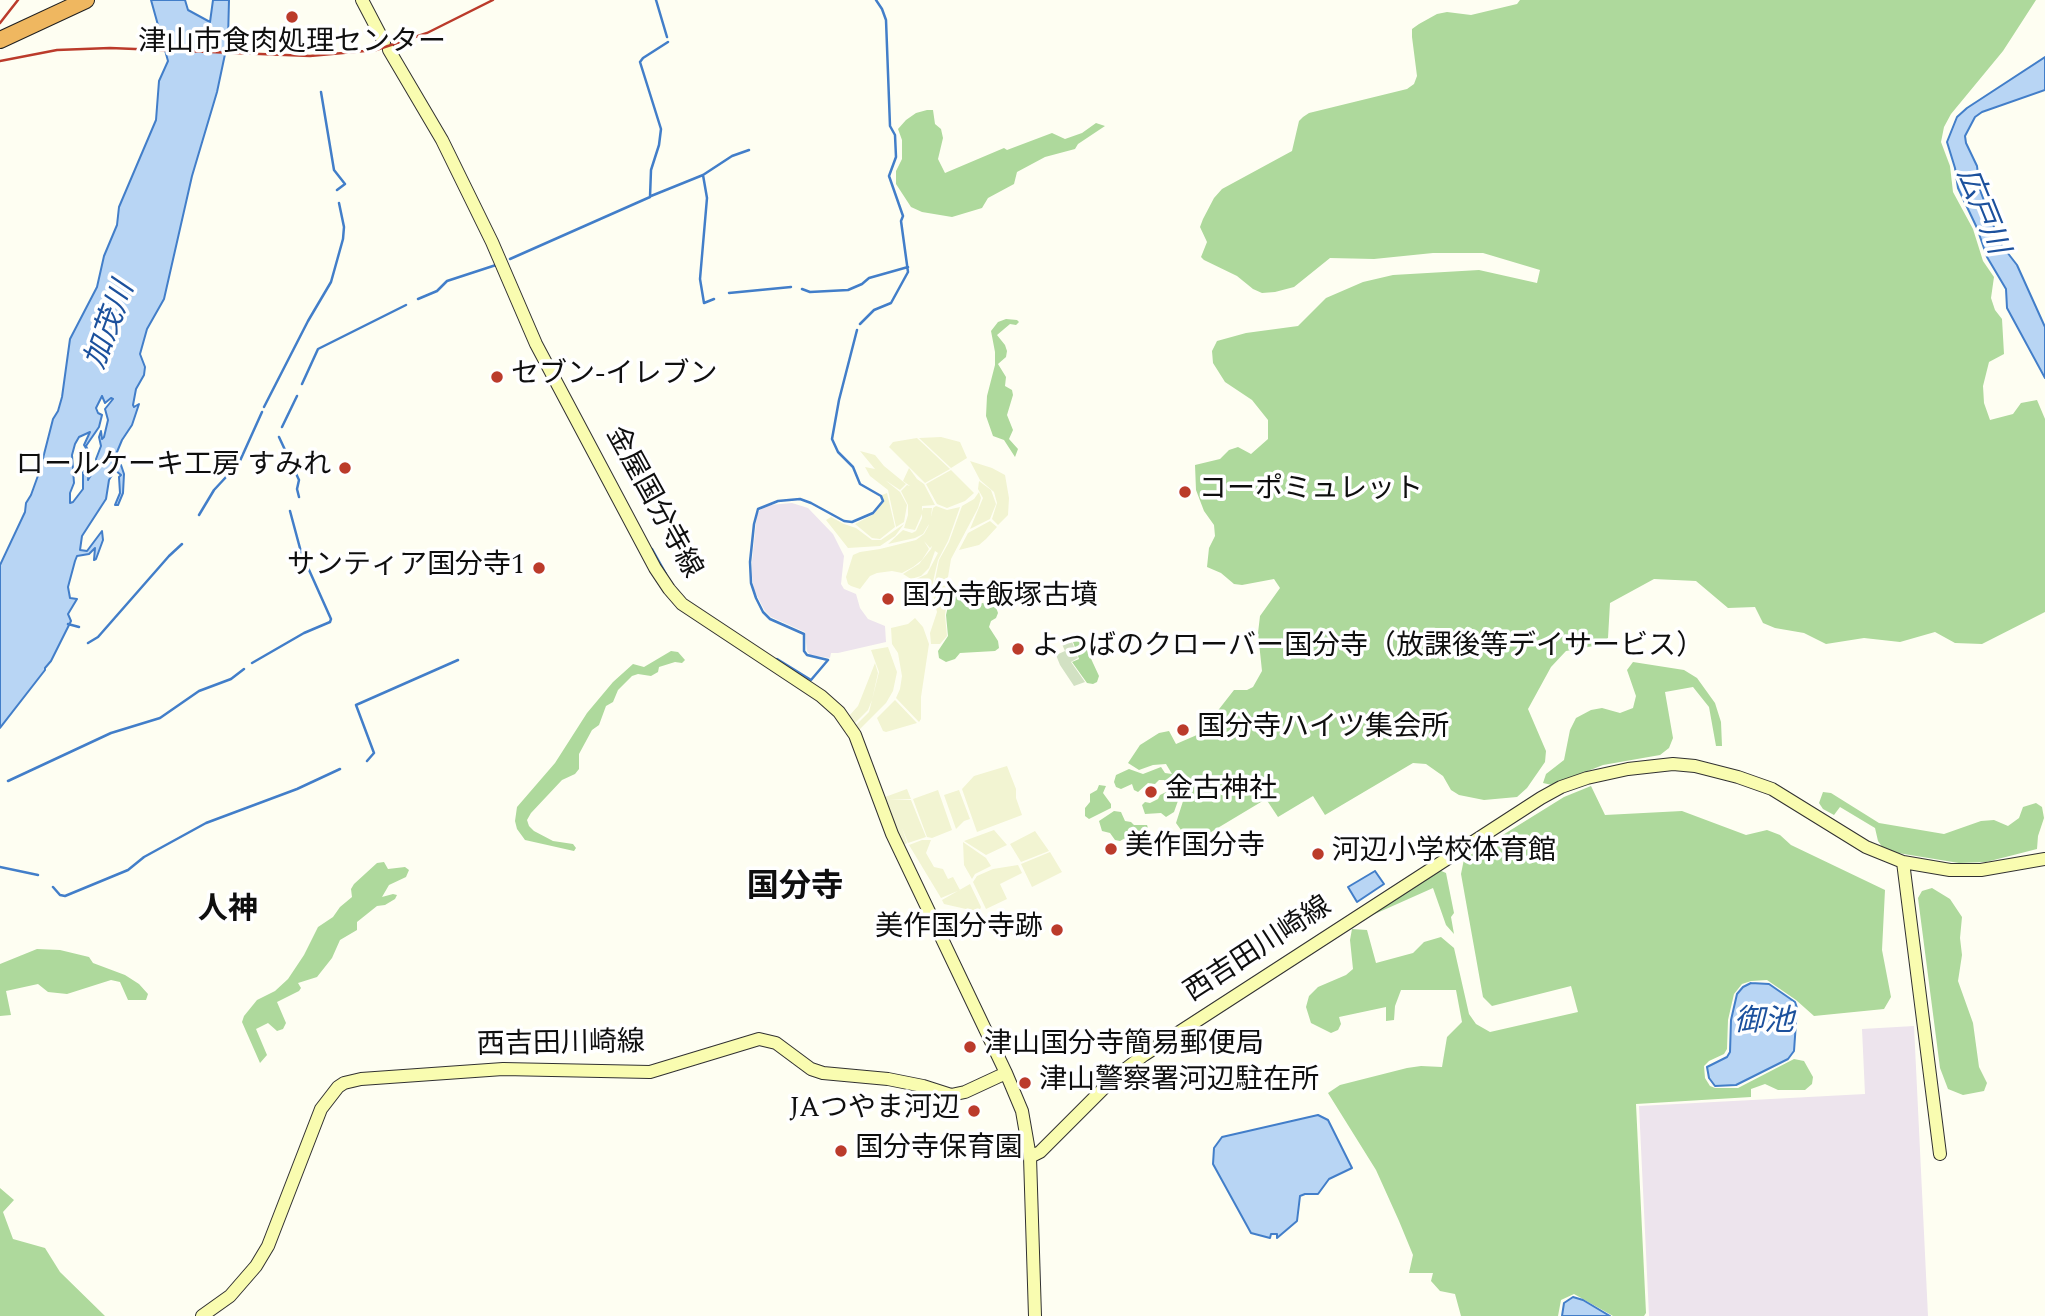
<!DOCTYPE html>
<meta charset="utf-8">
<style>
body{margin:0}
canvas{display:block;background:#fefef2}
</style>
<canvas width="2045" height="1316"></canvas>
<script>
const c = document.querySelector('canvas').getContext('2d');
c.lineJoin = 'round';
function fill(path, color) {
  c.fillStyle = color;
  c.fill(path, 'evenodd');
}
function poly(rows) {
  const path = new Path2D();
  for (const r of rows) {
    path.moveTo(r[0], r[1]);
    for (let i = 2; i < r.length; i += 2) path.lineTo(r[i], r[i + 1]);
  }
  return path;
}
function trace(path, color, width, dash) {
  c.strokeStyle = color;
  c.lineWidth = width;
  c.lineCap = dash ? 'butt' : 'round';
  c.setLineDash(dash || []);
  c.stroke(path);
}
function drawText(font, color, halo, rows, align = 'center') {
  c.font = font + ' Spectral,"Noto Sans JP",serif';
  c.lineWidth = 7;
  c.setLineDash([]);
  c.textBaseline = 'middle';
  c.strokeStyle = halo;
  c.fillStyle = color;
  for (const [text, x, y, turn = 0] of rows) {
    c.save();
    c.translate(x, y);
    c.rotate((+turn || 0) * Math.PI / 180);
    c.textAlign = isNaN(turn) ? turn : align;
    if (halo) c.strokeText(text, 0, 0);
    c.fillText(text, 0, 0);
    c.restore();
  }
}
const industrial = poly([
 [792,503,808,508,833,534,844,556,841,584,844,589,856,594,860,608,868,619,885,626,886,642,838,653,831,653,830,658,810,655,807,651,805,632,771,617,765,611,754,590,752,576,752,561,757,514,760,510,769,505],
 [1914,1026,1928,1316,1649,1316,1639,1106,1865,1094,1862,1029]
]);
const farmland = poly([
 [941,437,960,442,967,458,951,468,919,438],
 [917,438,950,469,925,483,889,447,893,442],
 [860,451,875,455,884,466,906,484,900,490,885,480,900,492,907,505,904,522,896,527,888,490,870,476,865,467,875,469],
 [970,461,992,468,1005,475,1009,498,1008,515,998,525,992,519,997,503,994,492,980,480],
 [909,468,917,479,924,484,935,505,922,506,922,511,923,508,932,508,931,517,933,508,936,506,947,510,960,507,948,541,938,560,932,586,918,589,912,581,927,574,938,553,935,551,929,568,921,576,911,579,903,574,919,564,931,549,932,546,930,548,924,541,929,549,922,560,913,567,902,573,892,571,877,573,870,576,860,589,851,586,848,584,846,577,853,555,860,552,880,549,916,540,924,534,928,527,929,524,923,534,915,538,888,544,903,530,912,533,916,531,922,518,922,514,915,530,904,528,908,515,908,505,901,491,907,485,910,486,903,481],
 [951,470,974,493,965,501,947,508,937,504,926,484],
 [979,481,991,490,996,504,990,519,970,529,983,498,978,489],
 [979,492,981,498,978,508,951,559,948,577,944,582,934,585,939,560,949,542,962,506,974,499],
 [887,493,895,527,880,539,872,538,855,524,874,514,883,502,882,495],
 [831,517,844,524,856,528,872,540,881,540,904,524,895,536,880,546,848,548,826,520],
 [990,521,997,527,986,539,979,545,959,550,968,533],
 [946,585,947,602,945,615,947,636,940,644,931,644,930,633,937,612,932,590],
 [915,618,923,627,929,644,921,697,921,719,919,722,896,698,900,689,902,676,898,653,892,644,891,628,908,624],
 [888,647,897,672,893,691,886,703,859,730,856,725,869,712,879,672,871,650],
 [875,663,878,673,872,700,868,710,855,723,849,716,858,706],
 [895,700,917,723,886,732,883,731,877,718],
 [1007,766,1016,789,1016,798,1022,815,977,832,962,789,974,776],
 [907,789,911,799,888,799,911,800,926,837,908,843,902,828,907,843,902,846,892,823,885,797],
 [938,790,952,830,932,838,927,837,913,799],
 [959,790,970,819,964,821,956,829,944,795],
 [994,830,1007,845,986,855,964,841],
 [1035,831,1049,851,1021,862,1010,844],
 [922,840,931,840,926,853,934,867,943,869,948,879,953,877,960,890,941,898,909,845],
 [963,842,986,858,991,866,975,874,972,879,964,865],
 [1050,852,1062,872,1032,887,1021,864],
 [1018,865,1022,873,1000,884,1007,899,986,909,973,882,977,876,993,869],
 [970,884,981,907,979,912,944,904,942,900]
]);
const forest = poly([
 [1520,0,2036,0,2003,51,1951,114,1944,127,1941,142,1950,166,1953,192,1973,229,1983,261,1994,277,1991,298,1995,310,2002,319,2004,354,1989,362,1983,386,1984,403,1990,420,2013,414,2021,403,2037,400,2045,419,2045,612,1982,644,1955,643,1935,632,1900,642,1864,638,1826,644,1804,633,1775,628,1763,623,1755,607,1728,608,1696,581,1654,579,1610,603,1608,638,1599,645,1566,651,1551,667,1528,709,1546,751,1545,762,1527,788,1517,797,1484,800,1459,795,1451,790,1443,776,1426,764,1413,763,1325,815,1313,796,1278,817,1266,799,1191,844,1176,823,1185,795,1173,775,1175,785,1179,789,1179,798,1174,812,1166,817,1161,813,1145,814,1142,805,1145,802,1150,803,1158,799,1160,795,1170,790,1170,788,1164,780,1159,780,1155,784,1148,783,1138,792,1134,790,1132,784,1121,789,1116,787,1114,782,1116,775,1129,769,1143,774,1161,767,1165,773,1172,774,1166,764,1153,765,1139,770,1128,763,1140,745,1159,733,1169,731,1176,744,1220,725,1216,713,1234,690,1247,690,1253,687,1262,671,1258,633,1260,616,1280,588,1274,579,1242,585,1234,584,1221,573,1207,567,1209,548,1215,536,1214,525,1204,511,1196,490,1195,465,1220,459,1229,450,1238,447,1251,454,1268,439,1268,420,1252,400,1225,382,1213,363,1212,351,1217,341,1246,333,1298,326,1326,298,1363,282,1393,275,1479,270,1537,283,1540,270,1483,253,1433,253,1374,259,1330,258,1294,287,1275,292,1262,293,1253,289,1237,276,1204,260,1201,257,1207,242,1200,227,1203,219,1214,198,1222,189,1292,151,1299,121,1303,117,1309,113,1407,89,1414,84,1417,76,1412,37,1412,29,1419,24,1437,14,1447,12,1471,15,1517,4],
 [927,110,933,110,935,124,941,129,943,138,938,159,945,173,1004,148,1007,150,1052,133,1065,139,1082,133,1096,123,1105,126,1078,144,1075,149,1045,157,1017,172,1014,184,988,198,982,208,952,217,922,212,911,207,896,184,896,171,902,159,902,140,898,129,906,120,916,113],
 [1006,319,1017,320,1019,322,1016,325,1010,324,997,335,1005,345,1007,351,1006,357,998,364,1006,377,1005,386,1012,390,1013,395,1007,415,1013,430,1009,439,1018,449,1015,457,1004,440,993,436,986,416,987,396,995,365,995,352,991,331,998,322],
 [968,595,977,604,989,602,996,607,998,613,996,618,991,621,989,627,998,641,999,648,995,651,960,653,955,659,946,662,939,658,938,651,948,636,946,615,949,602,954,596],
 [1077,637,1087,650,1099,676,1097,682,1093,684,1087,683,1072,662,1079,659,1072,639],
 [671,651,678,652,685,660,682,663,675,662,659,667,658,672,651,676,638,674,632,676,618,690,613,702,606,706,599,725,592,730,579,754,579,769,575,774,562,780,531,813,527,820,529,826,534,831,553,841,573,844,576,848,574,851,525,840,517,829,515,821,517,807,555,763,587,713,613,682,633,664,644,667],
 [1633,662,1684,670,1697,678,1715,703,1721,722,1722,746,1716,746,1709,707,1693,687,1665,692,1673,738,1669,748,1660,755,1603,765,1552,785,1543,783,1546,774,1564,760,1570,730,1576,718,1591,710,1602,708,1620,713,1633,708,1636,696,1627,670],
 [1099,785,1106,786,1103,793,1111,804,1111,808,1089,819,1085,816,1085,808,1090,802,1090,794,1097,790],
 [1591,786,1605,815,1682,811,1746,835,1767,830,1780,835,1791,845,1885,890,1882,950,1891,997,1884,1009,1814,1016,1796,1000,1767,980,1751,981,1742,984,1734,994,1728,1020,1727,1049,1724,1054,1709,1061,1704,1066,1705,1078,1710,1086,1715,1088,1738,1088,1794,1059,1804,1061,1813,1077,1812,1084,1805,1090,1778,1090,1765,1084,1751,1089,1751,1097,1636,1104,1646,1313,1644,1316,1613,1316,1574,1294,1561,1300,1558,1316,1461,1316,1455,1294,1440,1291,1431,1281,1433,1273,1409,1273,1413,1255,1399,1221,1376,1170,1328,1093,1340,1085,1407,1068,1421,1066,1442,1067,1447,1037,1462,1022,1456,990,1401,990,1395,1006,1394,1020,1386,1021,1386,1007,1339,1017,1341,1024,1338,1030,1331,1033,1311,1023,1306,1007,1309,996,1318,987,1346,975,1353,969,1350,940,1352,929,1367,930,1376,963,1413,953,1424,942,1441,937,1454,948,1469,1014,1476,1024,1490,1032,1578,1012,1571,986,1492,1006,1483,997,1461,874,1464,859,1564,797],
 [1823,792,1831,793,1879,823,1944,834,1981,821,1994,820,2008,826,2019,818,2023,807,2036,803,2042,807,2044,818,2038,836,2037,849,1986,862,1959,863,1898,853,1883,848,1878,841,1875,828,1840,807,1834,815,1823,809,1819,803],
 [1114,811,1121,812,1125,821,1131,822,1134,825,1147,825,1149,831,1145,834,1134,833,1120,841,1115,840,1110,833,1102,831,1099,821],
 [384,862,388,869,405,867,409,870,406,877,389,885,382,897,393,894,397,895,395,899,385,905,377,906,357,922,357,930,340,940,332,958,317,977,298,983,301,988,299,991,277,1002,286,1023,283,1029,277,1031,268,1023,256,1029,267,1055,260,1063,242,1022,244,1016,257,1000,275,991,288,979,304,955,318,927,333,917,340,907,352,897,351,889,354,884,377,863],
 [1439,870,1446,873,1454,913,1451,917,1454,934,1446,925,1433,888,1359,921],
 [1932,888,1950,899,1962,917,1960,938,1962,955,1958,981,1973,1023,1979,1067,1987,1083,1984,1091,1963,1095,1948,1089,1940,1068,1918,898,1922,891],
 [37,949,60,950,89,957,93,963,125,975,139,984,148,994,146,1000,128,1000,120,982,111,980,67,994,48,992,38,984,6,991,11,1015,0,1016,0,964],
 [0,1188,14,1200,3,1212,13,1239,45,1248,60,1272,105,1316,0,1316]
]);
const cemetery = poly([
 [1071,639,1078,658,1071,662,1085,682,1074,686,1060,665,1056,655,1065,651,1061,642]
]);
const water = poly([
 [151,0,185,0,188,10,210,22,213,0,229,0,228,40,217,92,192,176,164,299,147,329,140,354,145,367,144,375,136,389,133,405,134,407,139,404,132,425,122,440,112,464,114,467,121,465,124,474,123,493,118,505,115,505,120,493,119,477,121,475,115,470,109,480,106,499,82,536,80,550,87,551,102,531,103,540,96,559,94,560,95,548,89,554,77,556,75,561,68,587,70,598,77,599,68,614,71,621,51,661,45,668,45,670,0,728,0,565,25,512,26,503,31,495,40,470,53,419,58,411,62,397,70,339,97,287,104,256,117,225,119,207,156,120,159,81,168,61,151,0],
 [102,396,105,403,111,398,113,399,105,409,108,420,104,437,102,439,101,431,99,437,101,446,96,459,97,465,88,480,90,458,83,471,83,489,73,502,70,503,70,493,74,483,72,455,75,444,79,437,90,432,84,445,89,453,86,446,99,427,102,415,98,413,96,408,102,396],
 [2045,57,2045,90,1982,112,1975,117,1965,136,1966,143,1977,166,1980,190,2000,243,2017,265,2045,327,2045,378,2007,308,2006,289,1987,257,1977,228,1958,188,1955,168,1947,142,1957,117,1967,108,2045,57],
 [1375,871,1384,884,1357,902,1348,887,1375,871],
 [1751,983,1769,984,1795,1002,1797,1008,1794,1051,1788,1059,1736,1085,1715,1086,1709,1078,1707,1067,1727,1057,1730,1052,1731,1020,1737,994,1743,987,1751,983],
 [1318,1115,1328,1120,1352,1168,1329,1179,1318,1194,1305,1194,1300,1196,1297,1221,1277,1238,1277,1234,1271,1234,1270,1238,1251,1233,1213,1164,1214,1148,1222,1137,1318,1115],
 [1573,1297,1583,1300,1610,1316,1562,1316,1564,1303,1573,1297]
]);
const stream = poly([
 [656,0,667,37],
 [321,92,334,170,345,184,337,190],
 [703,175,707,198,700,279,704,303,714,299],
 [651,196,703,175,732,156,749,150],
 [510,259,650,197,651,170,659,145,661,129,640,62,643,58,668,42],
 [802,289,810,292,848,290,862,284,869,278,908,267],
 [729,293,791,287],
 [418,299,437,291,447,281,496,265],
 [860,324,874,310,891,303,908,272,901,221,903,216,889,176,896,157,895,135,890,126,886,20,882,9,876,0],
 [302,384,318,349,406,305],
 [264,407,308,321,331,282,343,239,344,227,339,203],
 [282,427,297,396],
 [279,437,299,480,297,489,299,497],
 [199,515,214,490,239,463,262,412],
 [652,549,666,574],
 [68,624,79,627],
 [88,643,98,637,169,556,182,544],
 [777,659,811,680,828,660,807,655,804,651,804,634,770,619,763,612,756,598,751,583,750,562,754,524,758,509,778,501,800,499,811,503,844,521,852,522,873,513,883,501,881,496,860,484,853,467,838,452,832,439,839,400,857,330],
 [252,663,304,633,330,622,331,619,301,552,290,511],
 [367,761,374,753,356,705,458,660],
 [8,781,111,733,160,718,199,691,231,679,244,669],
 [0,867,38,875],
 [53,887,60,895,65,896,128,870,144,857,206,823,297,789,340,769]
]);
const secondary = poly([
 [362,0,384,42],
 [389,50,442,140,492,242,536,344,655,568,669,589,682,604,821,696,839,712,855,735,892,834,1006,1073,1022,1111,1030,1157,1035,1316],
 [1903,862,1940,1154],
 [1030,1157,1040,1152,1115,1077,1144,1055,1541,798,1561,787,1587,778,1628,769,1673,764,1695,766,1738,777,1772,789,1866,847,1903,862,1950,870,1981,870,2045,859],
 [202,1316,230,1296,256,1266,268,1246,321,1109,338,1087,344,1083,361,1079,503,1069,650,1072,759,1039,776,1043,811,1069,823,1073,888,1079,923,1086,951,1095,965,1092,1006,1073]
]);
const highway = poly([
 [0,40,86,0]
]);
const rail = poly([
 [0,23,18,0],
 [0,61,57,50,110,48,310,56,376,50,427,33,493,0]
]);
const markers = [
 [292,17,7,"#bb3b2b"],
 [497,377,7,"#bb3b2b"],
 [345,468,7,"#bb3b2b"],
 [1185,492,7,"#bb3b2b"],
 [539,568,7,"#bb3b2b"],
 [888,599,7,"#bb3b2b"],
 [1018,649,7,"#bb3b2b"],
 [1183,730,7,"#bb3b2b"],
 [1151,792,7,"#bb3b2b"],
 [1111,849,7,"#bb3b2b"],
 [1318,854,7,"#bb3b2b"],
 [1057,930,7,"#bb3b2b"],
 [970,1047,7,"#bb3b2b"],
 [1025,1083,7,"#bb3b2b"],
 [974,1111,7,"#bb3b2b"],
 [841,1151,7,"#bb3b2b"]
];
const poiNames = [
 ["津山市食肉処理センター",292,45,"center"],
 ["セブン-イレブン",511,377],
 ["ロールケーキ工房 すみれ",331,468,"right"],
 ["コーポミュレット",1199,492],
 ["サンティア国分寺1",525,568,"right"],
 ["国分寺飯塚古墳",902,599],
 ["よつばのクローバー国分寺（放課後等デイサービス）",1032,649],
 ["国分寺ハイツ集会所",1197,730],
 ["金古神社",1165,792],
 ["美作国分寺",1125,849],
 ["河辺小学校体育館",1332,854],
 ["美作国分寺跡",1043,930,"right"],
 ["津山国分寺簡易郵便局",984,1047],
 ["津山警察署河辺駐在所",1039,1083],
 ["JAつやま河辺",960,1111,"right"],
 ["国分寺保育園",855,1151]
];
const streetNames = [
 ["金屋国分寺線",652,503,61],
 ["西吉田川崎線",1259,951,-33],
 ["西吉田川崎線",561,1046,-1]
];
const waterNames = [
 ["広戸川",1980,212,68],
 ["加茂川",112,326,-70],
 ["御池",1764,1024]
];
const neighbourhoodNames = [
 ["人神",228,912]
];
const quarterNames = [
 ["国分寺",795,890]
];
fill(industrial, '#ede4ed');
fill(farmland, '#f2f4d2');
fill(forest, '#aed99c');
fill(cemetery, '#d2e1c3');
fill(water, '#b8d5f4');
trace(water, '#427ec9', 2);
trace(stream, '#427ec9', 2.5);
trace(secondary, '#313131', 14);
trace(highway, '#202020', 18);
trace(secondary, '#f9fcb0', 12);
trace(highway, '#efb760', 16);
trace(rail, '#bb3b2b', 2.5);
for (const [x, y, r, color] of markers) {
  const dot = new Path2D();
  dot.arc(x, y, r, 0, 2 * Math.PI);
  c.fillStyle = color;
  c.fill(dot);
  trace(dot, '#fff', 2.5);
}
drawText('28px', '#0f0f0f', '#fff', poiNames, 'left');
drawText('28px', '#0f0f0f', '#fff', streetNames);
drawText('italic 30px', '#1c519d', '#fff', waterNames);
drawText('bold 30px', '#0f0f0f', '#fff', neighbourhoodNames);
drawText('bold 32px', '#0f0f0f', '#fff', quarterNames);
</script>
